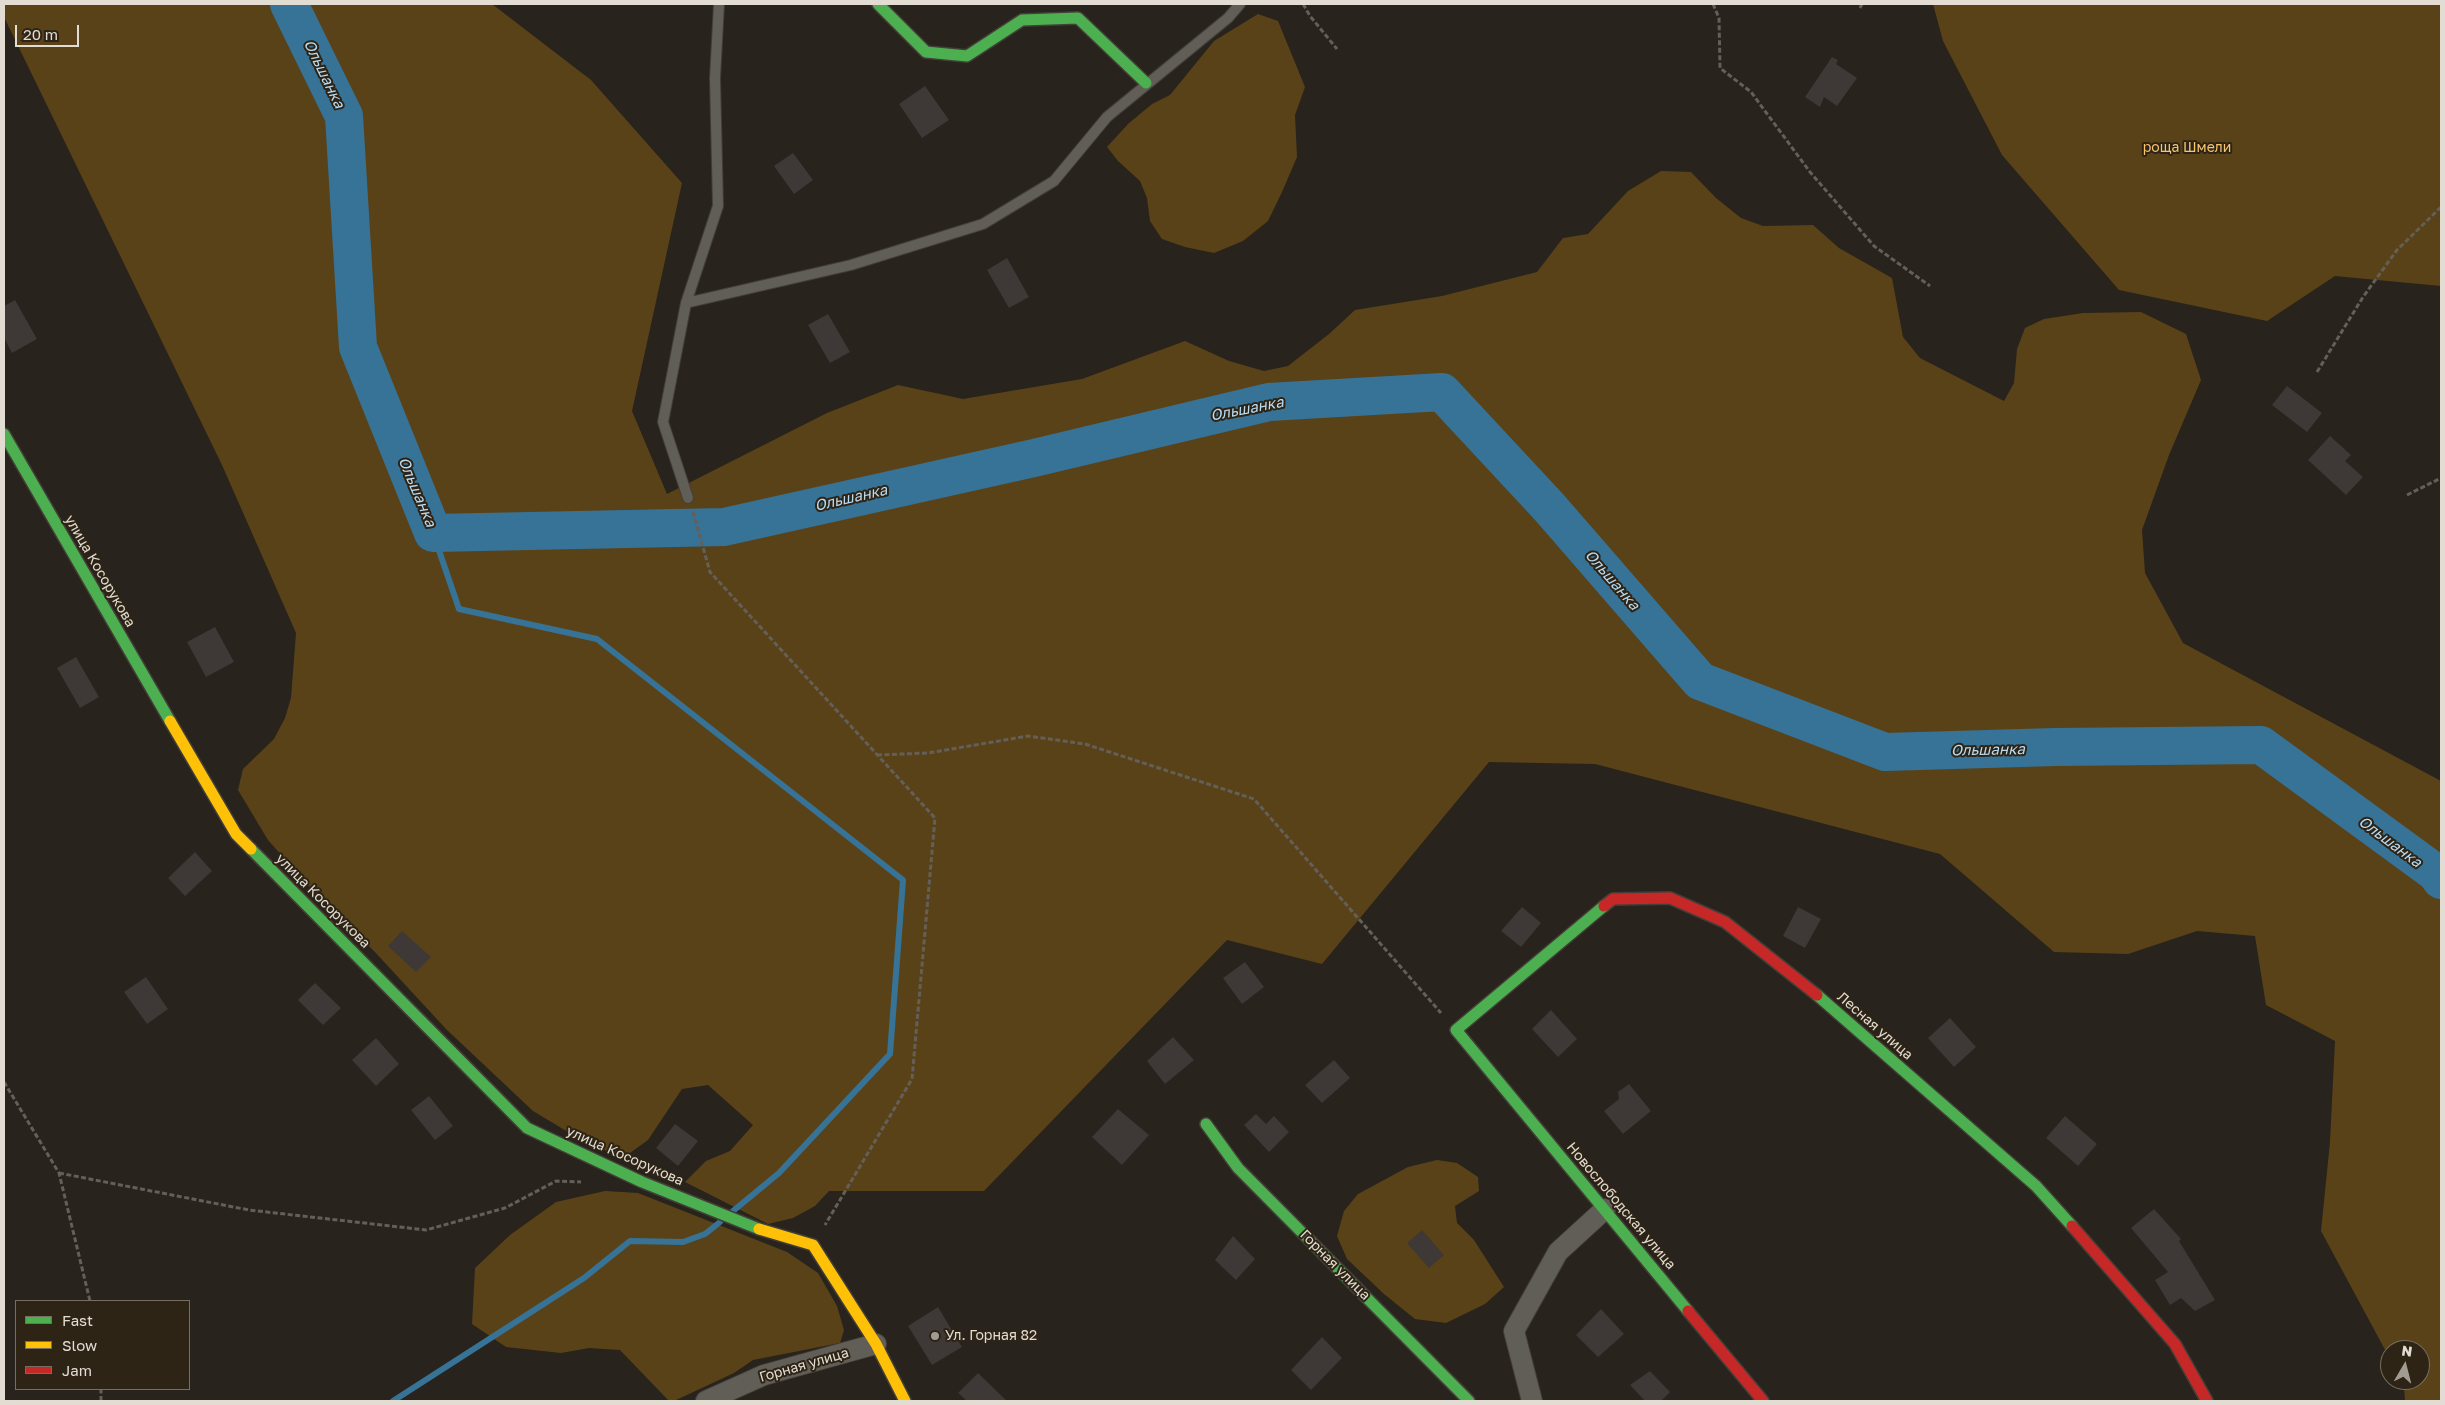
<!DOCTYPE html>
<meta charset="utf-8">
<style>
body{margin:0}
#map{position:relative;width:2445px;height:1405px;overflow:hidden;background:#28231c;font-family:"Golos Text",sans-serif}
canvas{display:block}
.frame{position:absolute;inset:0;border:5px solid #e2dcd2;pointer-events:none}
.legend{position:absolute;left:15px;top:1300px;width:175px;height:90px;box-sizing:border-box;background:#2e2416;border:1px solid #766e61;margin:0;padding:6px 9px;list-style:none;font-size:15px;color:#e2dcd2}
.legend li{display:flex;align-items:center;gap:10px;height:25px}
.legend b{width:25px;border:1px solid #766e61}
.north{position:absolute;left:2380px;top:1340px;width:50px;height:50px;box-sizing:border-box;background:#2e2416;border:1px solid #766e61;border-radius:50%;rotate:8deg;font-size:14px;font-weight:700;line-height:20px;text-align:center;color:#e2dcd2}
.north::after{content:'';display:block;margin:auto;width:18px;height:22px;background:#a19b92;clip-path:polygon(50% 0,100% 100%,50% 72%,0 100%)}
.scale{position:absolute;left:15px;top:25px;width:64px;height:22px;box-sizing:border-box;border:2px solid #e2dcd2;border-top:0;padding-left:6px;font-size:15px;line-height:18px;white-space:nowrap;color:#e2dcd2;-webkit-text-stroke:4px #2e2416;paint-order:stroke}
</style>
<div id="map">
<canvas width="2445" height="1405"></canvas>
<div class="frame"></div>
<ul class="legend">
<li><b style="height:6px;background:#4caf50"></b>Fast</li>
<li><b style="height:6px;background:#ffc107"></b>Slow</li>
<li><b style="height:6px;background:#c62828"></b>Jam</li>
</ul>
<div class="north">N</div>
<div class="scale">20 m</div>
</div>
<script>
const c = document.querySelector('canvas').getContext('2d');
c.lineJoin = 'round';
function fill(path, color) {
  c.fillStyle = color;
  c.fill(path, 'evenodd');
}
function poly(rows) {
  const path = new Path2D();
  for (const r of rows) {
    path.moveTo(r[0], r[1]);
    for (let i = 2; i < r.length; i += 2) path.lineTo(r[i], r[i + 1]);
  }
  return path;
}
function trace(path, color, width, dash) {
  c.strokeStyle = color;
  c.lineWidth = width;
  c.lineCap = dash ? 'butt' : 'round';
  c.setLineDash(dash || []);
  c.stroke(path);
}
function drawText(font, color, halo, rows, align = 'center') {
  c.font = font + ' "Golos Text",sans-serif';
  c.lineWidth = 4;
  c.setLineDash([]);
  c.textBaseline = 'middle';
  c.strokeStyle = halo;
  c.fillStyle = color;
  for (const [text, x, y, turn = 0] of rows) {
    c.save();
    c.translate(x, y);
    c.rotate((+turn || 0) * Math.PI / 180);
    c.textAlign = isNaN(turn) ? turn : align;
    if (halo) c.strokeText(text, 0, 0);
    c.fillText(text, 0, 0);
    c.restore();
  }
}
const green = poly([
 [4,4,492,4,591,80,682,183,632,411,667,494,827,413,898,385,963,399,1082,379,1185,341,1229,361,1264,371,1288,366,1329,334,1355,310,1442,296,1537,272,1563,238,1588,234,1628,191,1661,171,1691,172,1716,198,1741,218,1763,226,1813,225,1839,248,1892,278,1903,337,1920,358,2004,401,2014,383,2017,349,2025,328,2044,319,2083,313,2141,312,2186,334,2201,380,2169,455,2142,530,2145,573,2183,643,2441,781,2441,1401,2405,1401,2404,1386,2401,1380,2420,1380,2420,1350,2390,1350,2390,1359,2321,1231,2330,1142,2335,1041,2266,1005,2255,936,2197,931,2128,954,2054,952,1940,854,1595,764,1489,762,1322,964,1227,940,984,1191,829,1191,815,1206,793,1218,768,1224,685,1182,706,1161,730,1151,753,1125,708,1085,682,1089,648,1140,623,1158,583,1141,533,1111,446,1029,374,951,316,894,268,840,238,790,243,769,274,739,285,718,291,698,296,633,222,465,4,17],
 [1933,4,2441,4,2441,286,2335,276,2267,321,2119,290,2002,155,1943,41],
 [1258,14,1278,21,1305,87,1295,115,1297,157,1282,192,1268,221,1243,241,1214,253,1185,247,1162,239,1150,221,1147,198,1140,181,1118,161,1107,147,1128,124,1152,104,1170,95,1214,41],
 [1437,1160,1457,1163,1478,1177,1479,1191,1455,1206,1457,1223,1474,1240,1504,1287,1485,1304,1446,1323,1415,1319,1384,1294,1347,1259,1337,1236,1344,1211,1358,1194,1408,1167],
 [605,1191,638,1193,787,1252,818,1273,837,1306,844,1330,840,1343,753,1360,734,1373,674,1401,669,1401,620,1350,589,1348,561,1353,506,1347,472,1324,475,1268,510,1235,556,1202]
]);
const stream = poly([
 [433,533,459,609,597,639,903,880,890,1054,779,1173,733,1211],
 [393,1401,584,1278,630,1241,683,1242,705,1234,720,1222]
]);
const river = poly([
 [289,4,344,116,358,347,433,533,724,527,1034,458,1269,402,1442,392,1549,507,1700,681,1885,752,2055,747,2261,745,2436,873,2441,880]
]);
const building = poly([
 [1832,57,1838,60,1836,64,1857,78,1837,106,1824,97,1820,107,1805,97],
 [925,86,949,120,922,138,899,104],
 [793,153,813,180,794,194,774,166],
 [1007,258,1029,297,1009,308,987,270],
 [15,300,37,339,12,353,4,338,4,306],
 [828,314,850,352,830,363,808,325],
 [2287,386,2322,413,2307,432,2272,405],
 [2330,436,2351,455,2345,461,2363,477,2346,495,2308,460],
 [215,627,234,662,206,677,187,642],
 [76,657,99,697,80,708,57,668],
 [195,852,212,871,185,896,168,878],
 [1522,907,1541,923,1521,947,1501,931],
 [1798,907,1821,919,1805,948,1783,936],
 [402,931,431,957,416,972,388,946],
 [1245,962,1264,987,1242,1004,1223,978],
 [146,977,168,1009,147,1024,124,992],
 [315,983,341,1008,323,1025,298,1000],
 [1551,1010,1577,1039,1558,1057,1532,1029],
 [1950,1018,1976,1047,1954,1067,1928,1038],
 [1173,1037,1194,1060,1165,1084,1147,1061],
 [376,1038,399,1064,376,1086,352,1060],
 [1334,1060,1350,1078,1322,1103,1305,1085],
 [1629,1084,1651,1111,1623,1134,1604,1111,1619,1099,1618,1092],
 [429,1096,453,1126,435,1140,411,1110],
 [1118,1109,1149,1135,1122,1165,1092,1137],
 [1256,1114,1266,1124,1274,1116,1289,1132,1269,1152,1244,1125],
 [2065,1116,2097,1144,2078,1166,2046,1138],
 [675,1124,698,1141,678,1166,656,1148],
 [2154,1209,2181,1239,2179,1241,2215,1300,2195,1311,2181,1298,2170,1305,2155,1280,2168,1272,2131,1228],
 [1422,1230,1444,1255,1429,1268,1407,1243],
 [1233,1236,1255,1259,1236,1280,1215,1260],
 [938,1307,962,1347,932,1365,908,1326],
 [1601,1309,1624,1334,1598,1357,1576,1335],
 [1322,1337,1342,1358,1311,1390,1291,1370],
 [1650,1371,1670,1392,1661,1401,1645,1401,1630,1385],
 [978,1373,1007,1401,967,1401,958,1393]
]);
const path = poly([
 [1303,4,1310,16,1337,49],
 [1713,4,1719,18,1720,68,1751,92,1810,172,1874,246,1930,286],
 [1860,8,1862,4],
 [2317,372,2363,297,2397,250,2441,207],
 [2407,495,2441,478],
 [693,512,710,572,935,818,912,1079,825,1225],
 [877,755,928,753,1028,736,1085,744,1254,799,1441,1013],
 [4,1082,59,1173,90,1301],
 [59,1173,249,1210,426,1230,505,1208,556,1181,581,1182],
 [101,1401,101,1389]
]);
const lane = poly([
 [686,303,851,265,983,224,1054,181,1107,117,1228,18,1240,4],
 [688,498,663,422,686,303,718,206,715,78,719,4]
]);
const street = poly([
 [706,1401,764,1375,876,1344],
 [1532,1401,1514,1331,1558,1252,1605,1209]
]);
const fast = poly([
 [878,4,926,52,967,56,1022,20,1078,18,1146,83],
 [4,434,170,721],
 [251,849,527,1128,642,1182,759,1229],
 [1604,906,1456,1030,1688,1311],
 [1817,995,2036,1186,2072,1226],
 [1206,1124,1238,1168,1469,1401]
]);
const slow = poly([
 [170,721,236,834,251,849],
 [759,1229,813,1245,876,1344,905,1401]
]);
const jam = poly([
 [1604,906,1613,899,1670,898,1725,922,1817,995],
 [2072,1226,2175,1344,2207,1401],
 [1688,1311,1763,1401]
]);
const markers = [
 [935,1336,5,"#a19b92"]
];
const parkNames = [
 ["роща Шмели",2187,148]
];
const streetNames = [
 ["улица Косорукова",100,571,60],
 ["улица Косорукова",323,901,45],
 ["Лесная улица",1875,1026,41],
 ["улица Косорукова",625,1156,24],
 ["Новослободская улица",1621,1206,50],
 ["Горная улица",1335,1265,45],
 ["Горная улица",804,1365,-16]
];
const poiNames = [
 ["Ул. Горная 82",945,1336]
];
const waterNames = [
 ["Ольшанка",324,74,64],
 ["Ольшанка",1247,409,-11],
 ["Ольшанка",417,492,67],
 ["Ольшанка",851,498,-13],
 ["Ольшанка",1612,580,49],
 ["Ольшанка",1988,750,-1],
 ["Ольшанка",2390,842,37]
];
fill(green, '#5a4218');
trace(stream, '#377397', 6);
trace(river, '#377397', 38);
fill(building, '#3e3836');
trace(lane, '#433e38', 12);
trace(street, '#433e38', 22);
trace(fast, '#433e38', 14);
trace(slow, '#433e38', 14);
trace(jam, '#433e38', 14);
trace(path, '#645f58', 3, [5, 2.5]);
trace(lane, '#615d57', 10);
trace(street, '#615d57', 20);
trace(fast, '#4caf50', 11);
trace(slow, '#ffc107', 11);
trace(jam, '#c62828', 11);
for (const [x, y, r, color] of markers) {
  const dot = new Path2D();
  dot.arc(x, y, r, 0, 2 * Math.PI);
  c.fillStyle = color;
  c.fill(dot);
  trace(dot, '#2e2416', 2);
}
drawText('14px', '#f8c46c', '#2e2416', parkNames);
drawText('14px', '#e2dcd2', '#2e2416', streetNames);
drawText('14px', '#e2dcd2', '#2e2416', poiNames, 'left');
drawText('italic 15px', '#b9dbf2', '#2e2416', waterNames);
</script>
